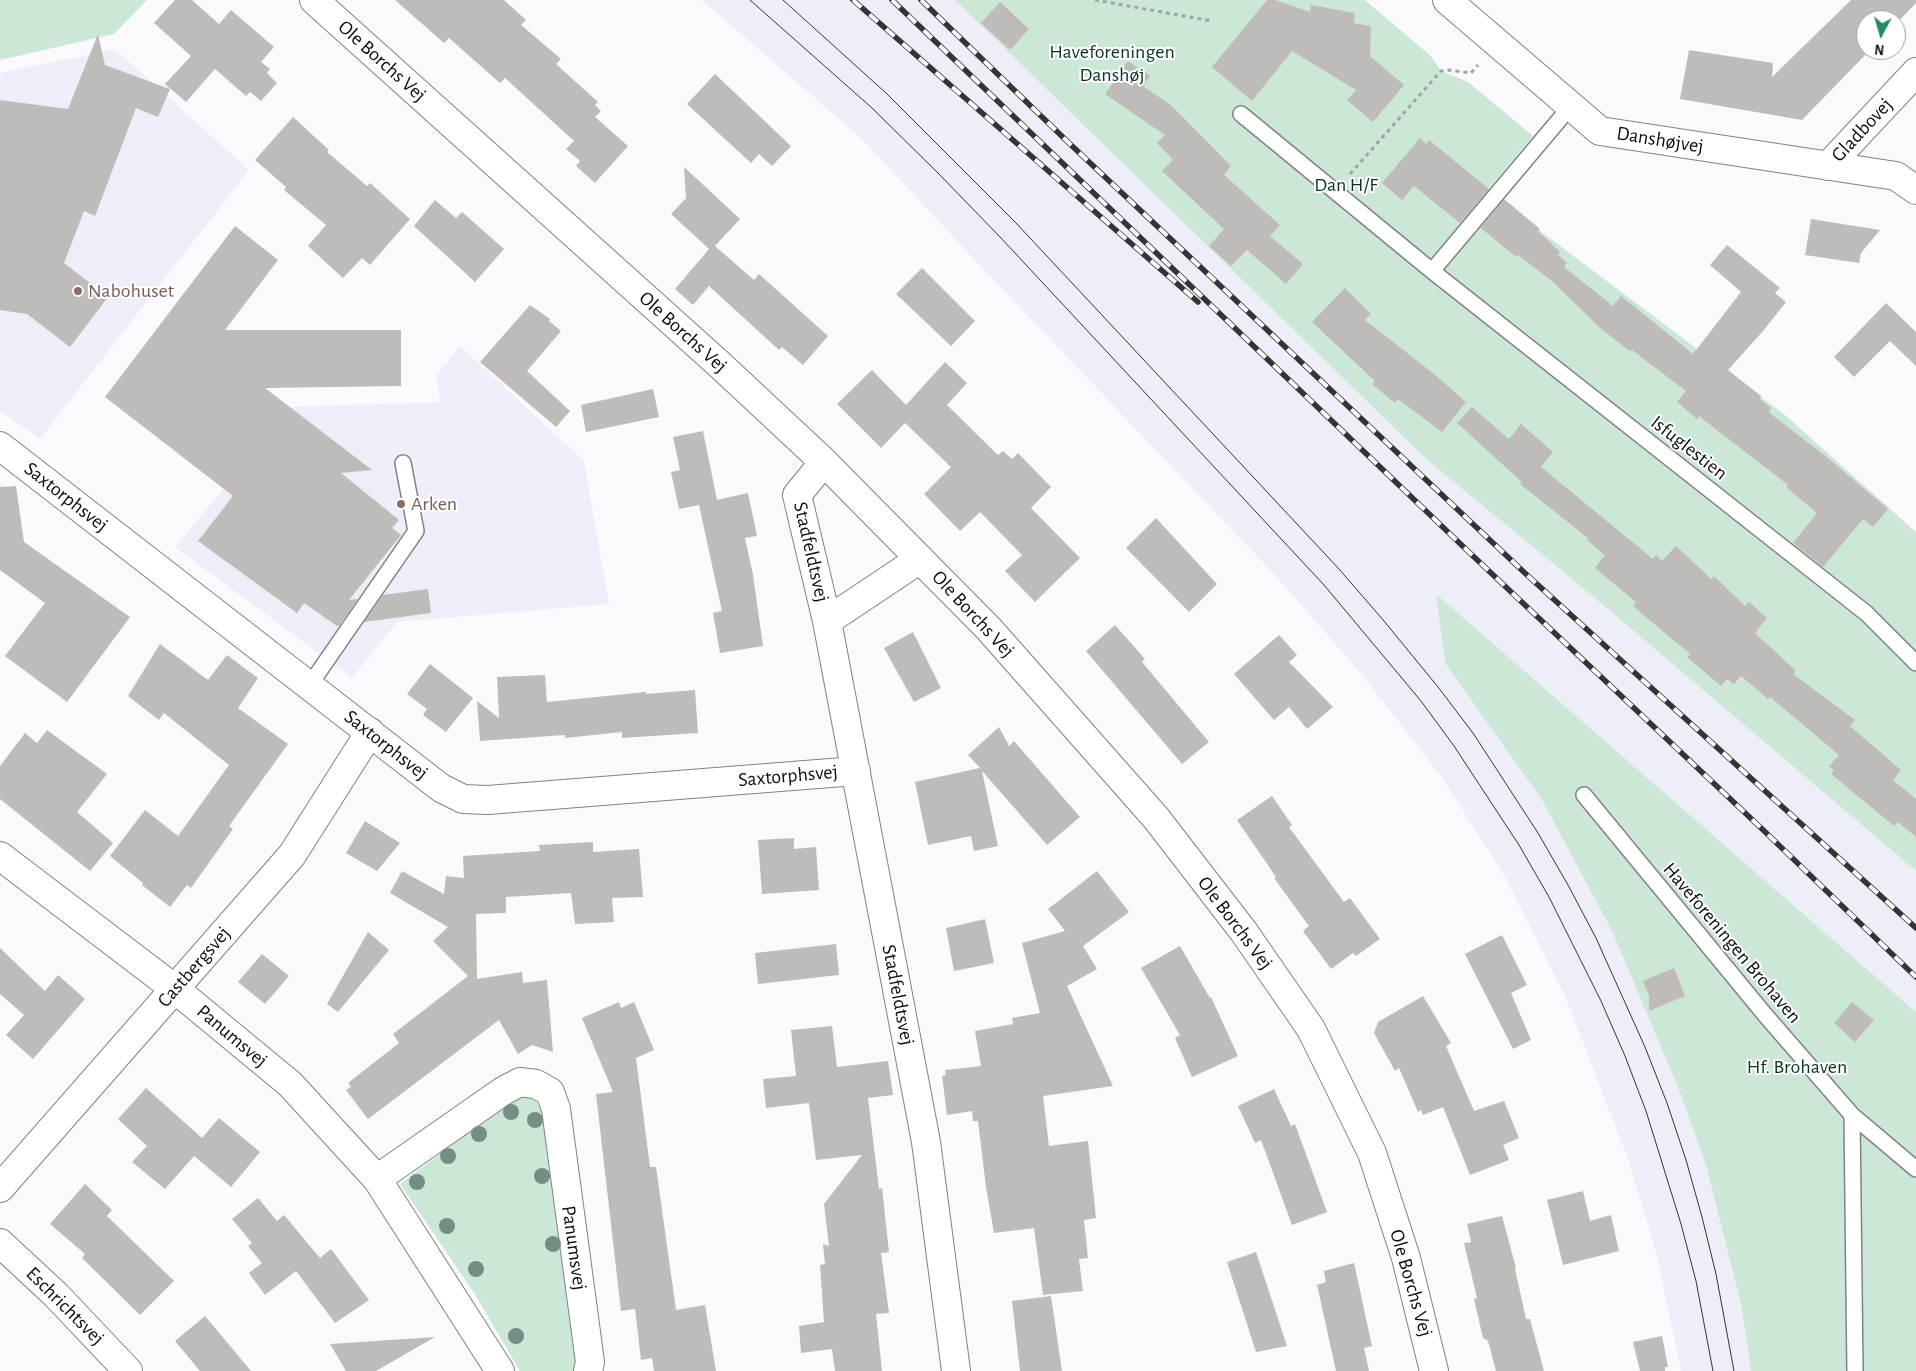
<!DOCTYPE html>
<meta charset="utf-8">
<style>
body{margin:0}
#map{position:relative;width:1916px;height:1371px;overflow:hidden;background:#fafafe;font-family:"Alegreya Sans",sans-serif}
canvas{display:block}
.north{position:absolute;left:1856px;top:10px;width:50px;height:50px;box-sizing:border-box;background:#fff;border:1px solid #9e9e9f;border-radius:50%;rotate:186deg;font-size:14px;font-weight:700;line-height:20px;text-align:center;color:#0d0d0e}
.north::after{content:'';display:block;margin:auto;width:18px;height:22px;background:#228a67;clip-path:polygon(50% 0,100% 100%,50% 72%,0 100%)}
</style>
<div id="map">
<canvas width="1916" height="1371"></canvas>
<div class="north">N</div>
</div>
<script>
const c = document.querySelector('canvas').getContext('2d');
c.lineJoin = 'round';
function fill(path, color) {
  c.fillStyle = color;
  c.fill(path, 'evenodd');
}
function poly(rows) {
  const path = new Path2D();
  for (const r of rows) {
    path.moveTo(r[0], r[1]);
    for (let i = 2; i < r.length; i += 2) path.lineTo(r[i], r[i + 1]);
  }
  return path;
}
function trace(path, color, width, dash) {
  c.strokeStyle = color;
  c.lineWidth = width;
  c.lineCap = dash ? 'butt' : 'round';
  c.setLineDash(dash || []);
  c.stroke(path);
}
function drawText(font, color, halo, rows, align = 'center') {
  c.font = font + ' "Alegreya Sans",sans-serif';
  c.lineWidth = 4;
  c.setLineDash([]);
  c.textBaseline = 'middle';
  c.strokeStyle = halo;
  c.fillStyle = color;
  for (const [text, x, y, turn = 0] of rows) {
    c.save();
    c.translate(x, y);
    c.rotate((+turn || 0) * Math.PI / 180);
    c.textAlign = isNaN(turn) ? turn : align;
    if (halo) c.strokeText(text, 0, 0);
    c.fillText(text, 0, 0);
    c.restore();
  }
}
const built = poly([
 [702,0,955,0,1427,460,1589,593,1916,871,1916,1012,1436,595,1445,663,1542,800,1612,931,1679,1090,1706,1164,1741,1304,1751,1371,1681,1371,1657,1256,1629,1162,1565,996,1505,877,1443,779,1364,677,1274,574,988,274,861,138],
 [115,49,249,170,40,439,0,411,0,73],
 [460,346,584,461,609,604,397,622,352,678,175,547,292,407,440,402,437,375]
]);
const green = poly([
 [0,0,147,0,114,34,0,60],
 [955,0,1365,0,1431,56,1441,71,1468,82,1533,136,1487,191,1785,415,1916,532,1916,871,1589,593,1427,460],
 [1436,594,1916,1012,1916,1371,1751,1371,1741,1304,1706,1165,1679,1090,1612,931,1542,800,1445,663],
 [520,1097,532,1098,539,1104,543,1115,576,1357,574,1371,520,1371,474,1293,400,1184,508,1102]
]);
const building = poly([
 [175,0,192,0,219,24,231,10,274,47,261,62,270,69,267,73,277,83,261,101,250,92,246,96,215,69,186,102,165,84,191,56,154,23],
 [395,0,504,0,526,20,521,25,561,59,556,64,598,102,595,105,601,111,595,117,628,146,595,183,576,166,580,161,566,149,574,141,505,78,500,83,449,38,444,43],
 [1267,0,1275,0,1310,12,1311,5,1355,13,1354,23,1371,26,1370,56,1404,85,1373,122,1347,100,1356,90,1292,51,1252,101,1212,67],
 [1851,0,1916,0,1916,3,1896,24,1896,20,1866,20,1866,50,1870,50,1802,120,1680,99,1689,50,1773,63,1772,77],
 [1000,2,1029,29,1010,50,981,23],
 [98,34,105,65,170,89,158,117,136,108,95,216,84,211,64,263,108,297,70,347,27,314,0,310,0,100,68,109],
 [1128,61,1150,76,1143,86,1172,106,1231,166,1224,175,1280,225,1270,236,1303,264,1286,284,1247,250,1231,266,1209,246,1224,229,1162,171,1173,160,1157,143,1165,135,1105,94],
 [715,74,791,146,772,166,759,154,751,163,687,104],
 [293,117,329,150,327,152,367,186,370,183,410,219,370,265,362,258,343,278,308,246,326,225,284,190,286,187,255,160],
 [1420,138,1426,144,1429,140,1489,189,1460,223,1414,186,1402,200,1382,183],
 [684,167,740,219,715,246,754,280,759,274,828,336,803,365,782,347,779,350,709,286,693,305,675,289,709,249,671,214,686,198],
 [1504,199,1540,229,1538,231,1560,252,1558,255,1567,263,1564,267,1613,306,1621,296,1693,354,1741,292,1710,265,1727,245,1780,288,1775,293,1786,302,1763,331,1728,370,1761,396,1760,399,1771,408,1769,411,1771,414,1823,454,1888,509,1873,527,1863,519,1823,567,1793,543,1817,513,1786,487,1788,485,1699,416,1697,419,1677,402,1686,391,1632,350,1630,351,1600,328,1552,281,1518,255,1516,257,1481,228],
 [435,200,456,218,462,212,504,249,475,282,414,226],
 [1811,219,1880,230,1861,253,1859,263,1805,255],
 [235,226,278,260,225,330,401,330,401,386,265,388,372,470,341,473,399,520,392,528,401,535,349,600,358,599,339,626,337,626,304,603,297,613,198,541,233,496,105,397],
 [922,268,975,321,951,346,896,294],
 [1345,288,1371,314,1365,320,1434,374,1466,402,1442,432,1398,399,1395,403,1372,384,1375,381,1312,322],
 [1886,303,1916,332,1916,366,1890,341,1854,377,1834,357],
 [530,305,550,319,549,321,561,331,527,371,570,411,556,427,480,362],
 [945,362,967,383,947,405,998,455,1003,451,1012,459,1018,453,1051,487,1031,508,1080,558,1035,602,1005,571,1022,555,980,512,960,531,924,494,951,467,905,423,881,448,837,404,872,370,906,405],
 [653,389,659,417,586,432,581,405],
 [1472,407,1509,439,1521,424,1553,452,1541,467,1653,559,1656,555,1662,561,1676,546,1711,579,1714,576,1745,606,1749,602,1767,618,1755,633,1796,671,1793,674,1855,720,1850,726,1901,770,1893,780,1916,799,1916,837,1898,822,1894,826,1831,774,1834,770,1829,766,1839,755,1770,697,1768,699,1741,676,1734,684,1727,679,1721,686,1687,657,1690,654,1633,606,1636,602,1595,568,1605,555,1587,540,1588,538,1520,484,1522,482,1457,423],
 [703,431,717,500,748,493,757,536,745,538,753,575,763,646,720,653,713,613,722,611,699,505,679,509,671,472,680,470,673,437],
 [16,486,24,542,130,617,67,702,5,656,45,603,0,570,0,487],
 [1156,518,1217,584,1189,612,1126,548],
 [428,589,431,613,364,622,383,595],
 [1115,625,1145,659,1142,662,1209,742,1182,764,1086,651],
 [913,632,941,688,914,702,884,648],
 [1279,635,1297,655,1289,662,1333,707,1307,729,1289,707,1274,720,1234,674],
 [160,644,208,680,227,655,258,678,238,708,288,744,229,826,233,829,191,888,187,885,170,907,142,885,143,883,110,856,145,810,178,836,229,765,164,713,159,720,128,696],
 [430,664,473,698,446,732,423,715,427,709,407,694],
 [545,675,547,702,646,692,646,694,695,690,698,733,622,738,622,732,565,738,565,735,480,741,477,701,499,718,497,677],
 [999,727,1009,746,1014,741,1080,817,1047,845,982,771,998,846,974,851,971,836,928,845,915,782,980,768,968,755],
 [47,730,107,774,77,812,113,843,90,871,0,799,0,766,25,733,37,743],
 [1272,796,1292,825,1289,827,1344,902,1350,898,1380,939,1356,956,1353,953,1331,969,1303,931,1309,926,1274,878,1276,877,1237,820],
 [365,821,400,843,377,871,346,853],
 [794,838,794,849,816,847,819,890,762,894,758,840],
 [593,842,593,852,639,849,643,897,612,898,614,922,575,924,571,893,506,897,506,913,476,914,477,979,522,972,523,983,547,980,553,1052,532,1045,518,1054,499,1020,368,1119,346,1090,351,1087,348,1083,399,1043,393,1034,468,976,433,941,448,927,390,893,402,871,444,894,446,876,464,878,463,856,540,851,539,845],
 [1097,871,1129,912,1083,946,1097,969,1067,986,1113,1086,1043,1096,1049,1146,1088,1141,1096,1218,1084,1220,1088,1258,1079,1259,1083,1291,1043,1295,1034,1228,994,1233,986,1187,978,1121,973,1121,972,1111,947,1115,942,1076,946,1075,945,1070,981,1066,975,1031,1013,1024,1012,1018,1040,1013,1022,943,1065,931,1048,909],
 [985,919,994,963,954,971,946,928],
 [368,932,389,950,338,1012,327,1004],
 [1502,935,1527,985,1511,993,1531,1040,1513,1049,1465,954],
 [836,944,839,975,758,984,755,953],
 [1180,946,1210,998,1211,997,1238,1056,1192,1077,1175,1038,1180,1035,1141,968],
 [0,948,45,991,58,975,85,999,33,1059,6,1035,24,1015,0,994],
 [262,954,289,976,265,1004,238,982],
 [1674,968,1685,996,1649,1011,1649,996,1643,981],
 [1423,996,1451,1043,1446,1046,1474,1111,1504,1101,1519,1138,1503,1145,1509,1160,1470,1175,1443,1107,1423,1115,1421,1110,1418,1112,1399,1068,1395,1071,1374,1033,1378,1022],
 [619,1002,621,1008,634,1002,654,1050,636,1058,650,1167,656,1167,676,1310,705,1305,716,1371,654,1371,652,1358,641,1360,635,1309,621,1311,596,1094,613,1092,582,1018],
 [1852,1002,1874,1020,1855,1042,1834,1023],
 [832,1026,837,1067,888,1061,893,1095,868,1098,879,1189,882,1188,889,1252,881,1253,889,1313,876,1314,882,1371,835,1371,832,1349,801,1353,799,1326,824,1322,820,1265,825,1264,823,1244,829,1246,824,1204,862,1155,816,1160,809,1103,766,1108,763,1079,796,1076,791,1030],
 [146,1088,202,1138,219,1118,260,1152,231,1187,194,1156,165,1189,132,1162,147,1146,118,1119],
 [1274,1089,1291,1126,1295,1124,1327,1212,1292,1225,1261,1140,1255,1143,1238,1106],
 [85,1184,112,1210,107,1216,174,1281,140,1315,82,1258,85,1254,50,1224],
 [1583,1191,1590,1221,1611,1215,1619,1251,1563,1265,1547,1200],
 [258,1198,277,1221,284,1215,320,1258,331,1249,369,1300,335,1323,296,1271,265,1295,249,1273,262,1263,248,1246,252,1243,232,1219],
 [1502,1216,1516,1268,1515,1269,1526,1319,1530,1319,1544,1371,1496,1371,1488,1341,1483,1338,1474,1299,1477,1298,1464,1243,1471,1242,1467,1224],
 [1256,1252,1287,1346,1256,1352,1227,1262],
 [1354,1263,1372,1346,1364,1348,1369,1371,1336,1371,1317,1285,1326,1282,1324,1271],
 [1051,1296,1062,1371,1020,1371,1012,1301],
 [205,1316,251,1371,200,1371,175,1341],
 [1662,1336,1668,1367,1665,1367,1665,1371,1640,1371,1633,1342],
 [435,1337,376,1371,346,1371,330,1344]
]);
const path = poly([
 [1095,0,1212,21],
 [1350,174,1441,71,1449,70,1471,73,1478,65]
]);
const service = poly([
 [1241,114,1432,271,1866,613,1916,663],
 [1432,271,1570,107],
 [309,686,416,531,403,463],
 [1584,795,1766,1016,1852,1115,1855,1371],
 [1852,1115,1916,1169]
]);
const minor = poly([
 [314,0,719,364,824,462,989,629,1156,818,1244,932,1311,1029,1372,1153,1406,1258,1434,1371],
 [1447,0,1600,131,1896,176,1916,190],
 [1828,166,1916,72],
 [0,446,441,788,463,799,488,800,856,771],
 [824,462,797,495,827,621,926,1142,956,1371],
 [827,621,920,559],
 [0,856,175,989,290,1084,377,1179,500,1371],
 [377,1179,503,1091,520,1082,536,1084,550,1092,556,1109,590,1362,588,1371],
 [0,1188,292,855,370,732],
 [0,1243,56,1295,128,1371]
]);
const tram = poly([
 [750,0,872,108,938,173,1001,238,1324,585,1421,701,1454,746,1519,845,1549,897,1601,1001,1625,1056,1646,1111,1681,1224,1696,1281,1713,1371],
 [783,0,886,93,1016,223,1339,569,1384,621,1438,687,1473,733,1538,833,1568,885,1596,938,1645,1047,1667,1103,1686,1160,1702,1217,1716,1274,1734,1371]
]);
const rail = poly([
 [853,0,1198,302],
 [892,0,1472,555,1760,827,1916,977],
 [921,0,1070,144,1527,575,1916,928]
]);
const trees = [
 [511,1112],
 [535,1120],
 [479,1134],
 [448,1156],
 [542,1176],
 [417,1182],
 [447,1226],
 [553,1244],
 [476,1269],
 [516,1336]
];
const markers = [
 [78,291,5,"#8d6e63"],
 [401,504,5,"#8d6e63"]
];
const parkNames = [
 ["Haveforeningen",1112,52],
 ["Danshøj",1112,75],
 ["Dan H/F",1346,185],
 ["Hf. Brohaven",1797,1067]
];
const streetNames = [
 ["Ole Borchs Vej",382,61,42],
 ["Gladbovej",1862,130,-47],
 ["Danshøjvej",1660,140,9],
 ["Ole Borchs Vej",683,332,42],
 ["Isfuglestien",1689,448,38],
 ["Saxtorphsvej",66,497,38],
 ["Stadfeldtsvej",811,552,77],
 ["Ole Borchs Vej",973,614,47],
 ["Saxtorphsvej",386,745,38],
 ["Saxtorphsvej",788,776,-5],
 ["Ole Borchs Vej",1235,923,53],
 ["Haveforeningen Brohaven",1732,943,50],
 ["Castbergsvej",194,967,-49],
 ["Stadfeldtsvej",898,995,79],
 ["Panumsvej",232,1036,40],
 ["Panumsvej",574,1248,82],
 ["Ole Borchs Vej",1411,1283,74],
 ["Eschrichtsvej",65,1306,45]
];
const educationNames = [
 ["Nabohuset",88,291],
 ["Arken",411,504]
];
fill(built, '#eeeef9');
fill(green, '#cbe8d7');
fill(building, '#bfbbb9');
trace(service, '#828185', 18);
trace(minor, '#828185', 30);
trace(path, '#a3a3a6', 3, [4, 4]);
trace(service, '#fff', 15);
trace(minor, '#fff', 28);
trace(tram, '#343436', 1);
trace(rail, '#343436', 5.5);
trace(rail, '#fff', 4, [11]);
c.fillStyle = '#748e84';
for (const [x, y] of trees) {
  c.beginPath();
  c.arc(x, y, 8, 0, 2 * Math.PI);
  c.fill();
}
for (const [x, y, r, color] of markers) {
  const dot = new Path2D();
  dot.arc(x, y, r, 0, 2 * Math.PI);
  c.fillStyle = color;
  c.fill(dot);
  trace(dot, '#fff', 2);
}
drawText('20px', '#073521', '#fff', parkNames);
drawText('20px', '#0d0d0e', '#fff', streetNames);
drawText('20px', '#785e54', '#fff', educationNames, 'left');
</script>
